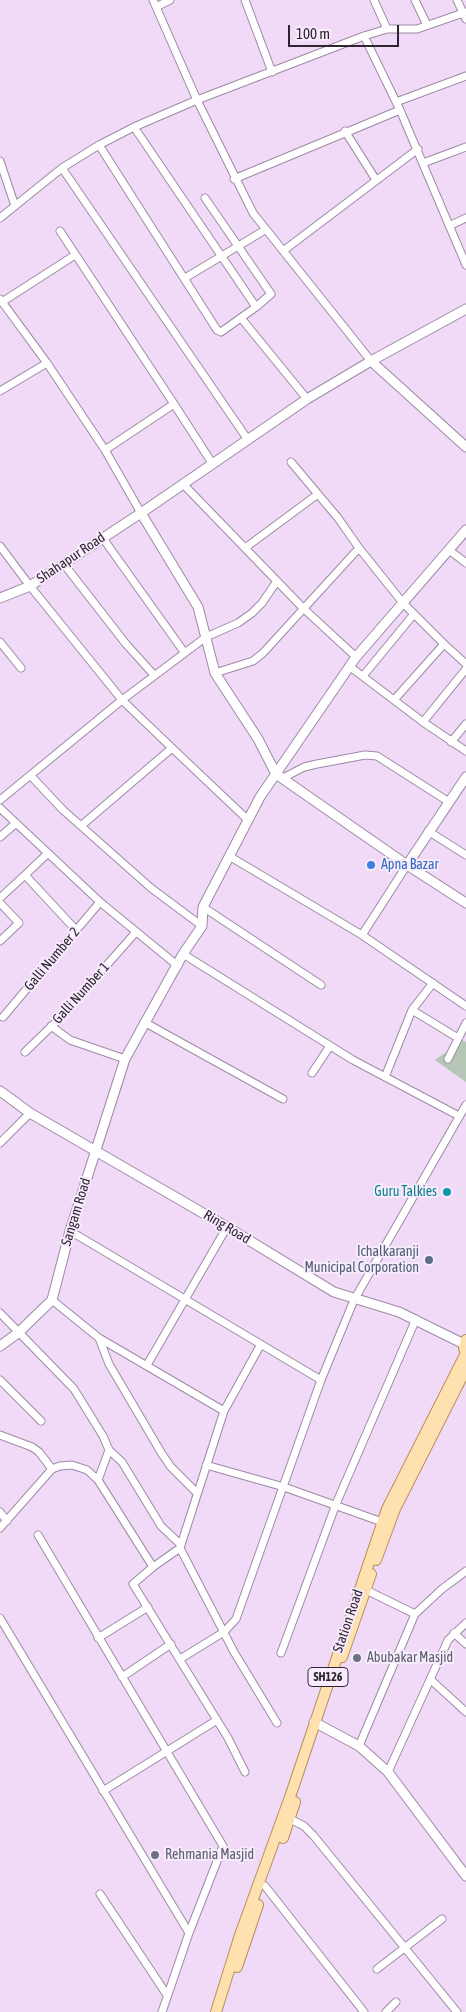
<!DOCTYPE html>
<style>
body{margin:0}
#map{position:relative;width:466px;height:2012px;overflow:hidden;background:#f0daf7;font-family:"Asap Condensed",sans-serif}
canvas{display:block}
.scale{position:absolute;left:288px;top:25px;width:111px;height:22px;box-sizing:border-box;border:2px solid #2d2530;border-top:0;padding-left:6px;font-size:15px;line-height:18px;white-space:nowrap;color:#2d2530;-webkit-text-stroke:4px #f8ebfd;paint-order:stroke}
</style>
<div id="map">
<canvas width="466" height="2012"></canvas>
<div class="scale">100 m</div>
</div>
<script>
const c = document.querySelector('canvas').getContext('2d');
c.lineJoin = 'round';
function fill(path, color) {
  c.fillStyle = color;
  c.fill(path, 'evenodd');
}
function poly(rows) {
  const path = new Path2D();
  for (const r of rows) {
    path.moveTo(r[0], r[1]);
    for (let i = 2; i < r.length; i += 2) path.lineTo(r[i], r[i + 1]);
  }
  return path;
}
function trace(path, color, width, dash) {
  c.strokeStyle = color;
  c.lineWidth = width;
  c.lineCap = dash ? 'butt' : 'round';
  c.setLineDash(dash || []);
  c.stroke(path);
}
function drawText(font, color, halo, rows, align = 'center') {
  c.font = font + ' "Asap Condensed",sans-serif';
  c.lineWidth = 4;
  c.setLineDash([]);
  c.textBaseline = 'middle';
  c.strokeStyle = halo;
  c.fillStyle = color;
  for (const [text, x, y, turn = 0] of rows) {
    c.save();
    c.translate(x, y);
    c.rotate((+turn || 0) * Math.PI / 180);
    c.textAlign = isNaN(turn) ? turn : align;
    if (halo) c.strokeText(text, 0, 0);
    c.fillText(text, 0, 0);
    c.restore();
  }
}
const green = poly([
 [456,1037,466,1042,466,1082,435,1060,452,1048]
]);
const street = poly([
 [245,0,272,72],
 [374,0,387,29],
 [415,0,427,25],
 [457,0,466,19],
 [156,7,170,0],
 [364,36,400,110],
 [396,102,466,76],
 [345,131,376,180],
 [99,145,217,330,221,332,256,307,134,127],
 [0,161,15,206],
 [423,163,466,147],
 [62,168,248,440],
 [234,179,400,110,466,265],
 [205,198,271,294,256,307],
 [0,218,62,168,99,145,134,127,197,100,153,0],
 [449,226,466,218],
 [60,231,174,404,105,450],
 [283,251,418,149],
 [185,278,265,230],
 [0,299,47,363,105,450,141,513],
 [2,302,75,255],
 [241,318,307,399],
 [371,361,253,213,197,100,364,36,387,29,417,29,466,12],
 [0,391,47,363],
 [174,404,212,463],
 [291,462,338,518,359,548],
 [183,484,303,608,356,657],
 [102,537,184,652],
 [0,546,30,586,122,700,206,637,238,623,252,613,262,603,277,581],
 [245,548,318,494],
 [449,550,466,563],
 [63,563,126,644,154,675],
 [0,642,21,668],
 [444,644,466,664],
 [349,666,423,722,466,751],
 [215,673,253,661,263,653,359,548,403,603,444,644,394,700],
 [363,676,414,614],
 [423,722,466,669],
 [451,742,466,724],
 [31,776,63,810,151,888,202,926],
 [283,778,304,767,317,764,365,755,377,756,449,802],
 [0,800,122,700,172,748],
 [0,808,100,902,178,966],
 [82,825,172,748,248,820],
 [428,831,466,855],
 [0,837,15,824],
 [47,854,25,875,76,930],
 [229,856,362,935,466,1006],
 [0,898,25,875],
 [0,903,19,923,0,941],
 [203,907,321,985],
 [362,935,407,865],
 [183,954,353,1060,459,1116],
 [412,1010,458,1038],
 [3,1017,100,902],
 [144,1022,283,1099],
 [51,1026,70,1040,125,1059],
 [25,1052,60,1018,136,932],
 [448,1059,466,1023],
 [312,1073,330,1046],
 [385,1077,412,1010,433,983],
 [0,1143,30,1113],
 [70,1231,321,1380],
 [52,1300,99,1338,224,1411,180,1548,234,1652,277,1723],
 [0,1313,74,1389,103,1436,109,1450,98,1480,153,1567,133,1584,228,1738,245,1772],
 [99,1338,109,1364,162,1454,171,1467,197,1493],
 [147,1365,227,1227],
 [0,1380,41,1421],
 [224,1411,261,1344],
 [0,1435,32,1447,39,1452,52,1469],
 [109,1450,122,1462,161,1526,180,1544],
 [206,1465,284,1487,382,1522],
 [0,1512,7,1521],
 [0,1528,52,1469,60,1466,72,1465,87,1470,98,1480],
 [38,1535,223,1846,189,1933,162,2012],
 [153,1567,180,1548],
 [366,1590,415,1614],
 [0,1618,189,1933],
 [454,1633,466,1644],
 [98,1638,148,1607],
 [281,1653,336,1504,416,1319],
 [180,1659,224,1632,236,1619,321,1380,354,1300,466,1105],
 [122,1677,171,1644],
 [431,1680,466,1712],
 [359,1746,415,1614,442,1589,466,1571],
 [388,1772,448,1640,466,1623],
 [103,1791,217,1720],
 [290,1819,304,1826,313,1835,457,2012],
 [265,1886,364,2012],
 [100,1894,167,1995],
 [377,1969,442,1919],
 [386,2012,396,2002]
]);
const secondary = poly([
 [466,309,371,361,307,399,141,513,198,607,215,673,258,739,276,774,407,865,466,903],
 [371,361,466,447],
 [0,598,30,586,141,513],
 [407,865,466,777],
 [0,1091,30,1113,227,1227,334,1292,399,1312,464,1344],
 [0,1346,18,1333,52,1300,70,1231,125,1059,183,954,202,926,203,907,260,797,356,657,466,530],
 [314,1722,359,1746,388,1772,466,1876]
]);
const primary = poly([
 [466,1340,464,1348,466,1353],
 [376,1560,395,1509,466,1369],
 [342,1657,371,1574],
 [283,1838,295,1802],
 [237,1967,258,1905],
 [216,2012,240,1935,290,1797,387,1509,466,1353]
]);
const markers = [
 [371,865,5,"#3f7fe0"],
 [447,1192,5,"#0f9aa8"],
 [429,1260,5,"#5c6f8a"],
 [357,1658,5,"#6b7280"],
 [155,1855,5,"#6b7280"]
];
const shields = [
 [328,1677,40]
];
const shieldNames = [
 ["SH126",328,1677]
];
const streetNames = [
 ["Shahapur Road",71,558,-34],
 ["Galli Number 2",52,959,-50],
 ["Galli Number 1",81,993,-48],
 ["Sangam Road",76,1212,-73],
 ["Ring Road",227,1227,31],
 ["Station Road",348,1621,-71]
];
const shopNames = [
 ["Apna Bazar",381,865]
];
const cultureNames = [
 ["Guru Talkies",437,1192]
];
const serviceNames = [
 ["Ichalkaranji",419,1252],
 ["Municipal Corporation",419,1268]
];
const worshipNames = [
 ["Abubakar Masjid",367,1658],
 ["Rehmania Masjid",165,1855]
];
fill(green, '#b4c7b4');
trace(street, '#9d8aa4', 9);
trace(secondary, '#9d8aa4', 11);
trace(primary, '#b69160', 12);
trace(street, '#fff', 7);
trace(secondary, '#fff', 9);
trace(primary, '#ffe0af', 10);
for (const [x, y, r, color] of markers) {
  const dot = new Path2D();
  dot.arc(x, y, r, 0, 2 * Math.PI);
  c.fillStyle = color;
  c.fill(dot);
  trace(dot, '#f8ebfd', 2);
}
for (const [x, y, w] of shields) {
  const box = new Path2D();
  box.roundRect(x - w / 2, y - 9.5, w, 19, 4);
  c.fillStyle = '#f8ebfd';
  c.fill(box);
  trace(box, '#2d2530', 1);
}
drawText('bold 12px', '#2d2530', null, shieldNames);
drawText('14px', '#2d2530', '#f8ebfd', streetNames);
drawText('14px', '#366cbe', '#f8ebfd', shopNames, 'left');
drawText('14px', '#0d838f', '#f8ebfd', cultureNames, 'right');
drawText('14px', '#4e5e75', '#f8ebfd', serviceNames, 'right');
drawText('14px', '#5b616d', '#f8ebfd', worshipNames, 'left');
</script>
